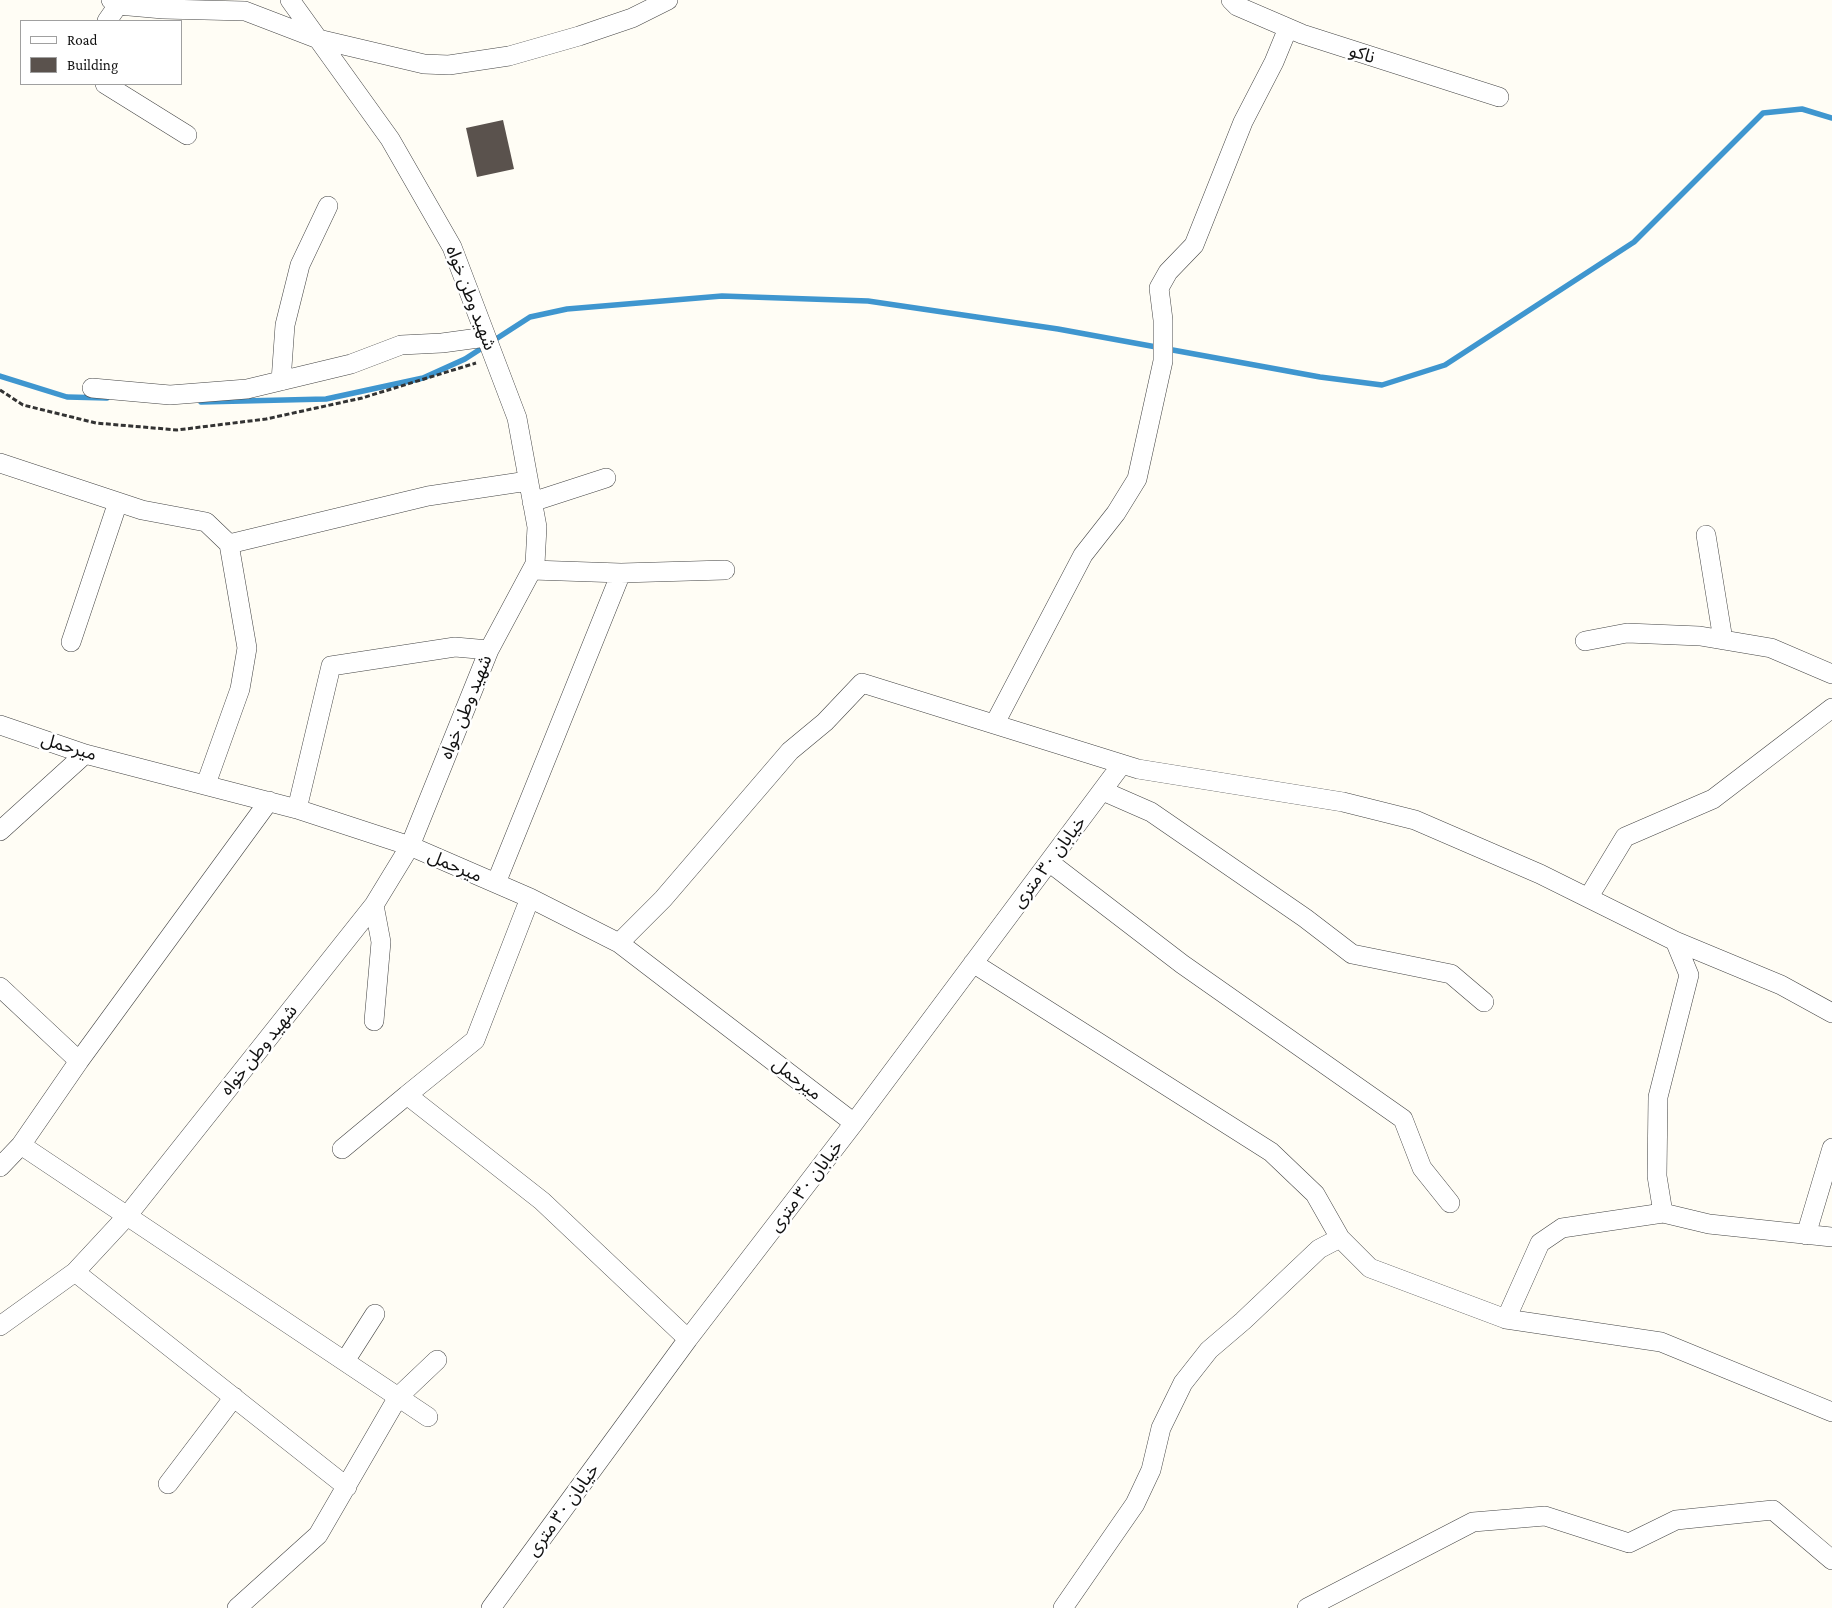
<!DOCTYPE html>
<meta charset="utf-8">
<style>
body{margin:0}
#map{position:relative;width:1832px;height:1608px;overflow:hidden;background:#fffdf5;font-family:"Crimson Pro",serif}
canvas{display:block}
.legend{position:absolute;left:20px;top:20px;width:162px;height:65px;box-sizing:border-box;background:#fff;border:1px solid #a0a0a0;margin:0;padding:6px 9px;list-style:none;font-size:15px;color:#111}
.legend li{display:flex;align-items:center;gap:10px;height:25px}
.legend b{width:25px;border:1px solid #a0a0a0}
</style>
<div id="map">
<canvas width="1832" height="1608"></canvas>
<ul class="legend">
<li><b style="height:6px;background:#fff"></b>Road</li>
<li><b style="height:14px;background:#5a524d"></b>Building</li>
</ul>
</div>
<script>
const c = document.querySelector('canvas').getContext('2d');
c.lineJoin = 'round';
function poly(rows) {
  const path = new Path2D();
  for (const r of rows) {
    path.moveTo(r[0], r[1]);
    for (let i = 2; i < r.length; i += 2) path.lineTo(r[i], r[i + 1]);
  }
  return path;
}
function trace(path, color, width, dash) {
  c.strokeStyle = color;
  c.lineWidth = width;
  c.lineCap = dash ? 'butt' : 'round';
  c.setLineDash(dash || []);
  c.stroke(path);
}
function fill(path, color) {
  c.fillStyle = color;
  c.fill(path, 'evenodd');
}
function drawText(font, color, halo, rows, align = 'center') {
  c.font = font + ' "Crimson Pro","Noto Sans Arabic",serif';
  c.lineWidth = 5;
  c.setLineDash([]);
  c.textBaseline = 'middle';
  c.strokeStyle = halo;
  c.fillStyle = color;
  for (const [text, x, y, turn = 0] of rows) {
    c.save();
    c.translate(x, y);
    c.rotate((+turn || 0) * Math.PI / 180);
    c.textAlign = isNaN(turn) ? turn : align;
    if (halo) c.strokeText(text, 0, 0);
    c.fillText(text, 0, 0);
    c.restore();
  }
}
const stream = poly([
 [0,376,67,397,107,398],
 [201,402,326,399,423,378,465,359,530,317,567,309,722,296,868,301,1058,329,1320,377,1382,385,1445,365,1634,242,1763,113,1802,109,1832,118]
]);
const building = poly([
 [503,120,514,169,477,177,466,128]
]);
const path = poly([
 [0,390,23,405,96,423,177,430,266,419,362,398,476,363]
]);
const minor = poly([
 [111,0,118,5,163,9,245,11,318,39,424,64,449,65,509,56,579,36,632,18,668,0],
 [1231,0,1237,6,1302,34,1499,97],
 [107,21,118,5],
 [105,84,187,135],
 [281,381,285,325,300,265,328,206],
 [92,388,170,395,247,389,351,364,401,345,442,343,486,337],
 [0,463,142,510,206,522,229,544],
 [532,502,606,478],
 [1706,535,1723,640],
 [532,570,621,573,725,570],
 [1585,641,1627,633,1700,636,1771,648,1832,674],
 [71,642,118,502],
 [995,723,1083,555,1116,513,1137,479,1163,361,1163,320,1159,288,1168,272,1194,245,1243,122,1274,62,1288,28],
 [0,725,85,754,297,809,410,846,530,898,619,943,854,1123],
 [206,784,240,689,247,648,229,544,428,496,528,481],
 [1103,791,1151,812,1305,918,1352,954,1451,974,1484,1002],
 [297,809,331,666,455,647,489,650],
 [0,831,85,754],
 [1049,862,1182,964,1403,1119,1422,1168,1450,1203],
 [496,883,621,573],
 [1588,898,1625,837,1713,799,1832,708],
 [374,905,381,942,374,1021],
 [619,943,663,899,790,751,825,722,862,683,1138,769,1343,802,1415,820,1540,874,1675,941,1781,985,1832,1013],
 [973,963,1271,1152,1315,1194,1340,1238,1370,1268,1506,1319,1661,1342,1832,1412],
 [0,987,79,1061],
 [407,1095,475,1040,530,898],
 [21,1145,428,1417],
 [342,1149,407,1095,542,1201,688,1339],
 [0,1167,21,1145,79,1061,269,801],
 [1663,1213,1657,1176,1658,1097,1689,975,1675,941],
 [1806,1235,1832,1148],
 [75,1272,347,1487],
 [1506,1319,1540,1243,1562,1228,1663,1213,1709,1224,1832,1237],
 [0,1326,75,1272,127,1216,374,905,410,846,489,650,535,564,537,527,517,418,452,247,390,139,290,0],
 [345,1361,375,1314],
 [168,1484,234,1397],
 [237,1608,318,1535,398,1397,437,1360],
 [491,1608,688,1339,854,1123,1122,764],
 [1063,1608,1135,1504,1151,1470,1161,1428,1183,1383,1209,1350,1243,1321,1319,1249,1340,1238],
 [1307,1608,1473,1522,1545,1516,1629,1543,1676,1520,1773,1510,1832,1560]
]);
const streetNames = [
 ["ناکو",1362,54,18],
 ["شهید وطن خواه",471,298,69],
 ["شهید وطن خواه",466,707,-68],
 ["میرحمل",69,747,17],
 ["خیابان ۳۰ متری",1049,862,-53],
 ["میرحمل",455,866,23],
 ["شهید وطن خواه",259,1050,-51],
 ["میرحمل",797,1079,38],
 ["خیابان ۳۰ متری",806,1186,-53],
 ["خیابان ۳۰ متری",563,1510,-54]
];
trace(stream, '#3f96cf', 5.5);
fill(building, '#5a524d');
trace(minor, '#444', 20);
trace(path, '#333', 3, [5, 2.5]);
trace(minor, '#fff', 19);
drawText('18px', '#111', '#fff', streetNames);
</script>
